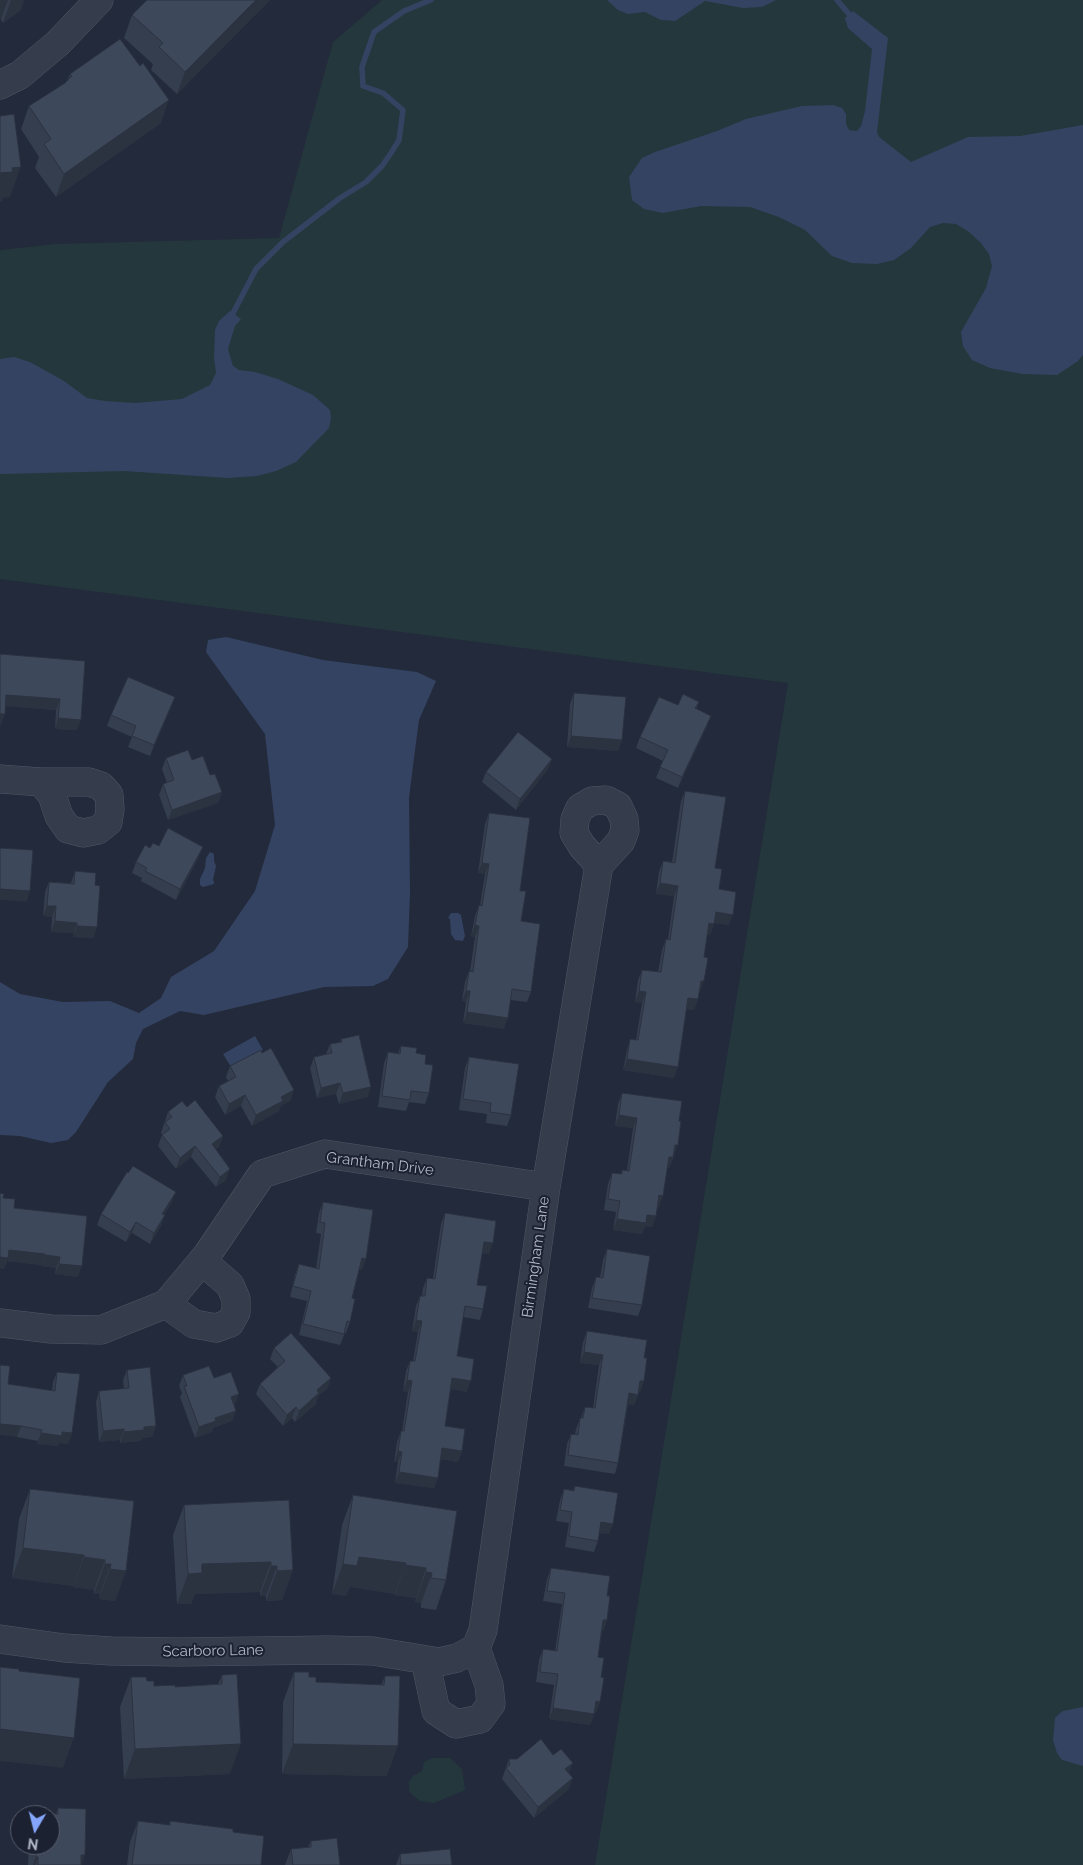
<!DOCTYPE html>
<style>
body{margin:0}
#map{position:relative;width:1083px;height:1865px;overflow:hidden;background:#222a3b;font-family:Raleway,sans-serif}
canvas{display:block}
.north{position:absolute;left:10px;top:1805px;width:50px;height:50px;box-sizing:border-box;background:#1b2130;border:1px solid #575d6c;border-radius:50%;rotate:188deg;font-size:14px;font-weight:700;line-height:20px;text-align:center;color:#b1b7c7}
.north::after{content:'';display:block;margin:auto;width:18px;height:22px;background:#84a5f9;clip-path:polygon(50% 0,100% 100%,50% 72%,0 100%)}
</style>
<div id="map">
<canvas width="1083" height="1865"></canvas>
<div class="north">N</div>
</div>
<script>
const c = document.querySelector('canvas').getContext('2d');
c.lineJoin = 'round';
function fill(path, color) {
  c.fillStyle = color;
  c.fill(path, 'evenodd');
}
function poly(rows) {
  const path = new Path2D();
  for (const r of rows) {
    path.moveTo(r[0], r[1]);
    for (let i = 2; i < r.length; i += 2) path.lineTo(r[i], r[i + 1]);
  }
  return path;
}
function trace(path, color, width, dash) {
  c.strokeStyle = color;
  c.lineWidth = width;
  c.lineCap = dash ? 'butt' : 'round';
  c.setLineDash(dash || []);
  c.stroke(path);
}
function drawText(font, color, halo, rows, align = 'center') {
  c.font = font + ' Raleway,sans-serif';
  c.lineWidth = 4;
  c.setLineDash([]);
  c.textBaseline = 'middle';
  c.strokeStyle = halo;
  c.fillStyle = color;
  for (const [text, x, y, turn = 0] of rows) {
    c.save();
    c.translate(x, y);
    c.rotate((+turn || 0) * Math.PI / 180);
    c.textAlign = isNaN(turn) ? turn : align;
    if (halo) c.strokeText(text, 0, 0);
    c.fillText(text, 0, 0);
    c.restore();
  }
}
const green = poly([
 [382,0,1083,0,1083,1865,595,1865,788,683,0,579,0,250,56,244,279,238,333,42],
 [432,1758,450,1758,462,1769,465,1790,434,1803,420,1801,414,1796,409,1791,409,1782,413,1776,422,1771,424,1762]
]);
const water = poly([
 [607,0,776,0,762,7,743,8,705,1,675,21,661,20,645,12,628,14,618,10],
 [853,11,888,38,877,132,879,137,911,162,968,137,1020,136,1083,125,1083,355,1078,361,1057,375,1022,374,990,368,972,360,963,346,961,332,986,288,992,266,989,254,981,243,969,232,956,224,943,223,930,227,911,248,894,260,877,264,852,263,832,256,805,230,779,217,750,207,701,206,663,213,644,209,632,200,629,177,642,158,655,152,717,131,746,119,802,106,833,105,842,108,846,114,846,124,849,130,857,131,861,126,865,111,872,49,848,28,845,18],
 [230,311,241,319,235,326,228,349,233,366,239,370,255,372,278,379,313,395,330,410,331,418,329,428,296,462,276,471,257,476,228,478,124,471,0,474,0,359,14,357,30,362,64,381,87,398,105,401,135,403,182,399,210,385,216,373,214,358,215,330,219,321],
 [226,637,323,660,417,672,436,681,419,720,414,758,409,798,410,893,408,947,388,979,373,986,324,987,204,1015,180,1011,143,1029,136,1043,133,1059,108,1082,76,1132,68,1140,51,1143,20,1136,0,1135,0,982,20,994,63,1002,110,1001,139,1013,161,998,171,977,214,951,255,891,275,825,265,734,206,652,208,640],
 [210,852,214,854,214,861,216,866,213,880,214,882,214,884,203,887,200,885,200,879,205,868,206,858],
 [451,913,458,913,461,915,465,936,463,941,455,940,451,934,450,919,448,918],
 [255,1036,263,1050,231,1067,223,1054],
 [1083,1707,1083,1766,1062,1760,1057,1753,1053,1740,1055,1718,1059,1714,1063,1711]
]);
const stream = poly([
 [837,0,854,20],
 [230,319,256,269,283,242,340,198,366,182,382,166,391,153,399,140,403,110,383,93,363,86,362,67,374,32,404,11,431,0]
]);
const minor = poly([
 [0,85,20,75,58,43,99,0],
 [0,779,41,782,89,782,101,786,109,795,110,809,108,822,98,830,83,833,68,829,59,816,52,795,41,782],
 [166,1304,194,1324,216,1328,230,1323,236,1312,236,1299,230,1285,202,1261],
 [0,1323,51,1329,101,1330,166,1304,207,1255,262,1174,325,1154,546,1187],
 [0,1639,64,1648,111,1651,180,1652,328,1650,373,1651,439,1662,457,1658,476,1648,483,1630,546,1187,599,865,582,846,574,833,575,819,580,808,592,801,606,800,618,806,624,819,625,830,621,841,599,865],
 [425,1660,436,1711,456,1724,480,1719,491,1704,489,1685,476,1648]
]);
const wall = poly([
 [0,0,24,0,21,10,3,23,1,20],
 [147,0,270,0,177,94,151,70,153,64,124,38,132,15],
 [70,74,161,123,56,197,35,168,39,157,21,129,29,106,65,83,68,79],
 [0,654,85,661,77,730,55,729,56,710,5,706,5,714,0,725],
 [574,693,622,740,618,751,567,747,570,704],
 [175,697,150,756,128,747,132,737,107,726,111,715],
 [699,702,696,709,707,726,678,788,656,778,663,761,636,748,640,737,678,705],
 [166,758,192,760,210,775,222,792,218,803,168,820,159,795,163,784,167,783,162,769],
 [552,759,548,769,516,810,482,782,486,772],
 [685,791,715,868,719,889,729,925,714,923,710,935,707,934,700,992,699,992,698,999,694,1010,686,1009,674,1078,623,1070,627,1050,630,1039,636,1040,642,1003,635,1002,638,980,642,970,658,972,662,950,666,939,668,939,674,896,656,894,659,872,663,861,672,862,681,801],
 [489,813,520,891,521,921,531,992,527,1002,510,1000,504,1029,463,1023,466,1002,462,1001,465,982,469,971,470,971,475,937,471,936,475,916,479,905,480,905,485,874,478,873,485,824],
 [159,846,199,857,176,900,141,881,142,878,132,873,136,862,150,848],
 [75,871,95,885,97,927,93,938,73,937,74,933,51,932,52,917,43,916,45,892,49,882,71,883],
 [341,1039,368,1097,339,1104,336,1094,317,1098,310,1068,314,1057,326,1054,330,1044,340,1042],
 [401,1046,416,1053,425,1064,429,1093,425,1104,409,1102,406,1111,378,1107,384,1063,388,1052,398,1053],
 [262,1053,294,1090,290,1101,281,1106,279,1111,252,1126,241,1106,225,1115,215,1097,219,1086,228,1081,226,1077,230,1066],
 [469,1057,511,1115,507,1126,486,1123,487,1114,459,1110,465,1068],
 [622,1093,674,1156,669,1168,667,1168,659,1207,658,1207,656,1216,652,1227,645,1226,642,1234,613,1230,616,1212,604,1210,608,1184,612,1173,621,1174,622,1170,627,1170,633,1128,615,1126,618,1104],
 [187,1107,223,1136,219,1147,216,1149,226,1180,216,1187,191,1157,176,1169,158,1146,162,1135,161,1133,168,1112],
 [0,1193,3,1198,14,1208,78,1277,55,1274,56,1268,41,1266,41,1265,7,1261,4,1269,0,1268],
 [172,1202,164,1215,161,1226,150,1244,132,1233,126,1242,97,1225,101,1214],
 [323,1202,362,1270,359,1269,352,1298,350,1322,346,1333,345,1333,340,1345,299,1335,307,1301,290,1297,295,1275,299,1264,316,1269,321,1234,316,1233,319,1213],
 [445,1213,489,1254,482,1253,477,1285,483,1309,480,1320,463,1317,457,1356,467,1392,451,1389,445,1426,462,1451,458,1462,440,1459,438,1478,434,1488,395,1483,398,1462,394,1462,397,1442,401,1431,402,1431,408,1392,403,1391,406,1371,410,1361,413,1361,418,1332,412,1331,416,1306,420,1296,422,1296,423,1288,427,1278,433,1278,441,1224],
 [607,1249,642,1305,638,1316,588,1308,592,1288,596,1277,600,1277,603,1260],
 [587,1331,644,1358,644,1381,640,1392,639,1392,634,1405,628,1404,618,1463,615,1474,564,1466,567,1444,571,1434,575,1434,576,1429,580,1418,581,1418,585,1407,593,1408,599,1365,580,1363,583,1342],
 [274,1348,331,1378,327,1389,318,1396,316,1404,295,1422,292,1418,283,1426,256,1394,260,1384,278,1367,270,1359],
 [127,1370,156,1426,152,1437,142,1438,141,1441,120,1443,120,1440,99,1442,96,1402,99,1391,124,1389,123,1380],
 [57,1372,72,1433,68,1444,59,1443,58,1446,37,1444,38,1441,17,1437,8,1384,52,1391,53,1382],
 [183,1375,214,1378,235,1405,234,1405,236,1411,232,1421,213,1428,212,1432,195,1438,180,1397,182,1393,179,1386],
 [575,1486,613,1524,609,1534,599,1533,598,1541,594,1552,565,1547,569,1523,556,1521,560,1500,564,1489,573,1490],
 [30,1489,126,1571,115,1601,99,1599,100,1594,94,1594,94,1590,73,1587,73,1586,12,1578,19,1519],
 [353,1495,446,1580,436,1610,421,1608,421,1603,415,1602,416,1598,394,1595,395,1594,350,1587,346,1596,332,1594,342,1525],
 [184,1505,293,1570,282,1600,266,1601,266,1596,260,1596,260,1592,195,1594,191,1604,177,1604,173,1535],
 [551,1568,607,1596,607,1620,603,1631,602,1631,598,1657,601,1677,600,1702,596,1712,595,1712,590,1725,549,1719,554,1685,536,1682,539,1660,543,1649,555,1651,562,1604,543,1601,547,1579],
 [294,1672,309,1677,316,1682,381,1685,385,1676,387,1776,282,1774,283,1702],
 [222,1675,230,1774,124,1779,120,1707,131,1677,147,1681,154,1686,175,1687,218,1684],
 [509,1759,569,1773,569,1789,534,1818,502,1779],
 [58,1808,82,1865,28,1865,29,1845,50,1845,50,1815,36,1815,37,1813,56,1814],
 [138,1821,169,1825,170,1821,233,1832,261,1865,127,1865,130,1842],
 [311,1841,340,1865,285,1865,291,1849,308,1847],
 [400,1854,452,1865,396,1865]
]);
const shadedWall = poly([
 [0,0,8,0,0,21],
 [11,0,24,0,21,10,3,23],
 [256,0,270,0,177,94,185,72],
 [169,100,161,123,56,197,64,174],
 [21,167,10,197,3,198,2,202,0,202,0,173,12,168],
 [6,695,60,699,56,710,2,706],
 [175,697,171,708,150,756,154,745],
 [0,714,5,714,1,725,0,725],
 [711,716,707,726,678,788,682,777],
 [58,718,81,720,77,730,55,729],
 [571,736,622,740,618,751,567,747],
 [552,759,548,769,516,810,520,799],
 [222,792,218,803,168,820,172,810],
 [203,847,199,857,176,900,180,889],
 [482,863,489,864,485,874,478,873],
 [660,883,678,886,674,896,656,894],
 [0,889,30,891,27,902,0,900],
 [47,906,56,906,52,917,43,916],
 [716,912,733,915,729,925,712,923],
 [55,921,77,923,74,933,51,932],
 [709,923,714,924,710,935,705,934],
 [475,925,479,926,475,937,471,936],
 [77,926,97,927,93,938,73,937],
 [701,981,704,981,700,992,697,992],
 [466,991,470,991,466,1002,462,1001],
 [639,991,646,992,642,1003,635,1002],
 [688,998,698,999,694,1010,684,1009],
 [467,1012,508,1018,504,1029,463,1023],
 [627,1059,678,1067,674,1078,623,1070],
 [340,1083,336,1094,317,1098,321,1088],
 [371,1087,368,1097,339,1104,343,1093],
 [294,1090,290,1101,281,1106,279,1111,252,1126,256,1115,281,1097],
 [245,1095,241,1106,225,1115,229,1104],
 [619,1115,637,1118,633,1128,615,1126],
 [223,1136,219,1147,208,1155,212,1144],
 [675,1145,678,1145,674,1156,671,1155],
 [195,1146,191,1157,176,1169,180,1158],
 [669,1157,673,1157,669,1168,665,1167],
 [230,1169,226,1180,216,1187,220,1177],
 [176,1192,172,1202,159,1224,162,1214],
 [659,1195,663,1196,659,1207,655,1206],
 [165,1215,161,1226,150,1244,154,1233],
 [647,1215,656,1216,652,1227,645,1226,642,1234,613,1230,617,1219],
 [136,1222,132,1233,126,1242,130,1232],
 [484,1242,493,1243,489,1254,480,1253],
 [9,1250,45,1254,41,1265,7,1261,4,1269,0,1268,0,1257],
 [45,1255,60,1257,56,1268,41,1266],
 [362,1258,366,1259,362,1270,358,1269],
 [59,1264,82,1266,78,1277,55,1274],
 [416,1320,422,1321,418,1332,412,1331],
 [584,1352,603,1355,599,1365,580,1363],
 [331,1378,327,1389,318,1396,316,1404,295,1422,299,1411,317,1390],
 [452,1378,471,1381,467,1392,449,1389],
 [407,1380,412,1381,408,1392,403,1391],
 [640,1381,644,1381,640,1392,636,1392],
 [629,1393,638,1395,634,1405,625,1404],
 [239,1394,235,1405,227,1408,231,1397],
 [296,1407,292,1418,283,1426,287,1415],
 [236,1411,232,1421,213,1428,212,1432,195,1438,199,1427,215,1418],
 [0,1424,21,1426,17,1437,0,1435],
 [156,1426,152,1437,142,1438,141,1441,120,1443,124,1432,144,1427],
 [124,1429,120,1440,99,1442,103,1431],
 [62,1432,72,1433,68,1444,59,1443,58,1446,37,1444,41,1433],
 [442,1448,462,1451,458,1462,438,1459],
 [398,1451,402,1452,398,1462,394,1462],
 [399,1472,438,1478,434,1488,395,1483],
 [601,1522,613,1524,609,1534,597,1533],
 [23,1548,84,1555,73,1586,12,1578],
 [84,1557,105,1560,94,1590,73,1587],
 [359,1557,406,1563,395,1594,350,1587,346,1596,332,1594,343,1564],
 [271,1562,260,1592,195,1594,191,1604,177,1604,188,1574,202,1564],
 [105,1564,111,1564,100,1594,94,1594],
 [405,1565,426,1568,416,1598,394,1595],
 [271,1566,277,1566,266,1596,260,1596],
 [110,1569,126,1571,115,1601,99,1599],
 [293,1570,282,1600,266,1601,277,1571],
 [426,1572,432,1573,421,1603,415,1602],
 [603,1620,607,1620,603,1631,599,1631],
 [596,1701,600,1702,596,1712,592,1712],
 [553,1708,594,1714,590,1725,549,1719],
 [0,1729,74,1738,63,1768,0,1761],
 [241,1744,230,1774,124,1779,135,1749],
 [293,1744,398,1746,387,1776,282,1774],
 [573,1763,569,1773,565,1769],
 [573,1778,569,1789,534,1818,538,1807],
 [81,1855,85,1855,82,1865,77,1865],
 [36,1857,38,1857,35,1865,33,1865]
]);
const building = poly([
 [147,0,256,0,185,72,159,47,163,43,132,15,147,0],
 [120,39,140,66,143,63,169,100,64,174,44,144,51,139,29,106,65,83,72,76,70,74,120,39],
 [14,114,21,167,12,168,13,172,0,173,0,116,14,114],
 [0,654,85,661,81,720,58,718,60,699,6,695,5,714,0,714,0,654],
 [128,677,175,697,154,745,132,736,136,726,111,715,128,677],
 [574,693,626,697,622,740,571,736,574,693],
 [683,694,699,702,695,708,711,716,682,777,660,767,668,750,640,737,659,697,678,705,683,694],
 [518,732,552,759,520,799,486,772,518,732],
 [188,750,192,760,203,756,210,775,215,774,222,792,172,810,163,784,174,780,166,758,188,750],
 [685,791,726,797,715,868,722,869,719,889,736,892,733,915,716,912,714,924,709,923,704,957,708,958,704,981,701,981,698,999,688,998,678,1067,627,1059,630,1039,638,1040,646,992,639,991,642,970,661,972,666,939,670,940,678,886,660,883,663,861,675,863,685,791],
 [489,813,530,818,520,891,526,891,521,921,540,924,531,992,512,989,508,1018,467,1012,470,991,466,991,469,971,473,972,479,926,475,925,479,905,482,906,489,864,482,863,489,813],
 [168,828,203,847,180,889,145,871,147,868,136,862,145,845,150,848,153,843,159,846,168,828],
 [0,848,33,850,30,891,0,889,0,848],
 [75,871,96,873,95,885,100,886,97,927,77,926,77,923,55,921,56,906,47,906,49,882,74,884,75,871],
 [359,1035,371,1087,343,1093,340,1083,321,1088,314,1057,332,1053,330,1044,342,1042,341,1039,359,1035],
 [401,1046,417,1048,416,1053,426,1055,425,1064,433,1065,429,1093,411,1091,410,1100,382,1096,388,1052,400,1054,401,1046],
 [271,1048,294,1090,281,1097,283,1101,256,1115,245,1095,229,1104,219,1086,236,1077,230,1066,261,1050,262,1053,271,1048],
 [469,1057,519,1064,511,1115,490,1112,491,1103,463,1099,469,1057],
 [622,1093,682,1101,679,1121,681,1121,678,1145,675,1145,673,1157,669,1157,663,1196,659,1195,656,1216,647,1215,646,1223,617,1219,620,1201,608,1199,612,1173,622,1174,622,1170,629,1171,637,1118,619,1115,622,1093],
 [195,1100,223,1136,212,1144,230,1169,220,1177,195,1146,180,1158,162,1135,170,1129,165,1122,172,1117,168,1112,182,1101,187,1107,195,1100],
 [133,1166,176,1192,162,1214,165,1215,154,1233,136,1222,130,1232,101,1214,127,1172,128,1173,133,1166],
 [0,1193,4,1194,3,1198,15,1199,14,1208,87,1216,82,1266,59,1264,60,1257,45,1255,45,1254,9,1250,8,1258,0,1257,0,1193],
 [323,1202,373,1210,366,1259,362,1258,352,1298,355,1299,350,1322,347,1321,344,1334,303,1324,311,1291,293,1286,299,1264,319,1269,325,1223,320,1222,323,1202],
 [445,1213,496,1221,493,1243,484,1242,477,1285,487,1286,483,1309,465,1306,457,1356,474,1359,471,1381,452,1378,445,1426,465,1429,462,1451,442,1448,438,1478,399,1472,402,1452,398,1451,401,1431,404,1431,412,1381,407,1380,410,1361,415,1361,422,1321,416,1320,420,1296,425,1296,427,1278,435,1279,445,1213],
 [607,1249,650,1256,642,1305,592,1298,596,1277,603,1278,607,1249],
 [587,1331,647,1340,644,1358,647,1358,644,1381,640,1381,638,1395,629,1393,618,1463,568,1455,571,1434,578,1435,580,1418,583,1418,585,1407,595,1408,603,1355,584,1352,587,1331],
 [291,1333,331,1378,317,1390,319,1393,299,1411,296,1407,287,1415,260,1384,285,1361,274,1348,291,1333],
 [0,1365,10,1366,8,1384,55,1391,57,1372,80,1374,72,1433,62,1432,62,1436,41,1433,42,1430,21,1426,0,1424,0,1365],
 [209,1366,214,1378,231,1372,239,1394,231,1397,236,1411,215,1418,216,1421,199,1427,184,1386,187,1386,183,1375,209,1366],
 [150,1367,156,1426,144,1427,144,1430,124,1432,124,1429,103,1431,99,1391,129,1388,127,1370,150,1367],
 [575,1486,618,1493,613,1524,601,1522,598,1541,569,1536,572,1512,560,1510,564,1489,574,1491,575,1486],
 [30,1489,134,1501,126,1571,110,1569,111,1564,105,1564,105,1560,84,1557,84,1555,23,1548,30,1489],
 [353,1495,457,1511,446,1580,431,1578,432,1573,426,1572,426,1568,405,1565,406,1563,359,1557,357,1566,343,1564,353,1495],
 [289,1500,293,1570,277,1571,277,1566,271,1566,271,1562,202,1564,202,1573,188,1574,184,1505,289,1500],
 [551,1568,610,1576,607,1596,610,1596,607,1620,603,1620,598,1657,604,1658,601,1677,604,1678,600,1702,596,1701,594,1714,553,1708,558,1674,540,1672,543,1649,557,1651,565,1593,547,1591,551,1568],
 [0,1667,19,1669,19,1671,80,1678,74,1738,0,1729,0,1667],
 [294,1672,309,1672,309,1677,316,1677,316,1682,384,1685,385,1676,400,1676,398,1746,293,1744,294,1672],
 [237,1674,241,1744,135,1749,131,1677,146,1677,147,1681,154,1681,154,1686,175,1685,175,1687,222,1684,222,1675,237,1674],
 [541,1739,553,1755,561,1749,573,1763,565,1769,573,1778,538,1807,506,1768,510,1765,509,1759,517,1759,541,1739],
 [58,1808,86,1809,85,1855,81,1855,81,1865,38,1865,38,1857,36,1857,36,1845,50,1845,50,1815,37,1815,37,1813,58,1814,58,1808],
 [138,1821,170,1825,170,1821,233,1829,233,1832,264,1836,261,1865,132,1865,138,1821],
 [337,1838,340,1865,293,1865,291,1849,311,1847,311,1841,337,1838],
 [450,1849,452,1865,401,1865,400,1854,450,1849]
]);
const streetNames = [
 ["Grantham Drive",380,1164,7],
 ["Birmingham Lane",536,1257,-82],
 ["Scarboro Lane",213,1651,-1]
];
fill(green, '#24373c');
fill(water, '#354362');
trace(stream, '#354362', 5.5);
trace(minor, '#515766', 29);
trace(minor, '#353c4b', 28);
fill(wall, '#353e4e');
fill(shadedWall, '#2b3240');
fill(building, '#3e485b');
trace(building, '#2b3240', 1);
drawText('15px', '#b1b7c7', '#1b2130', streetNames);
</script>
